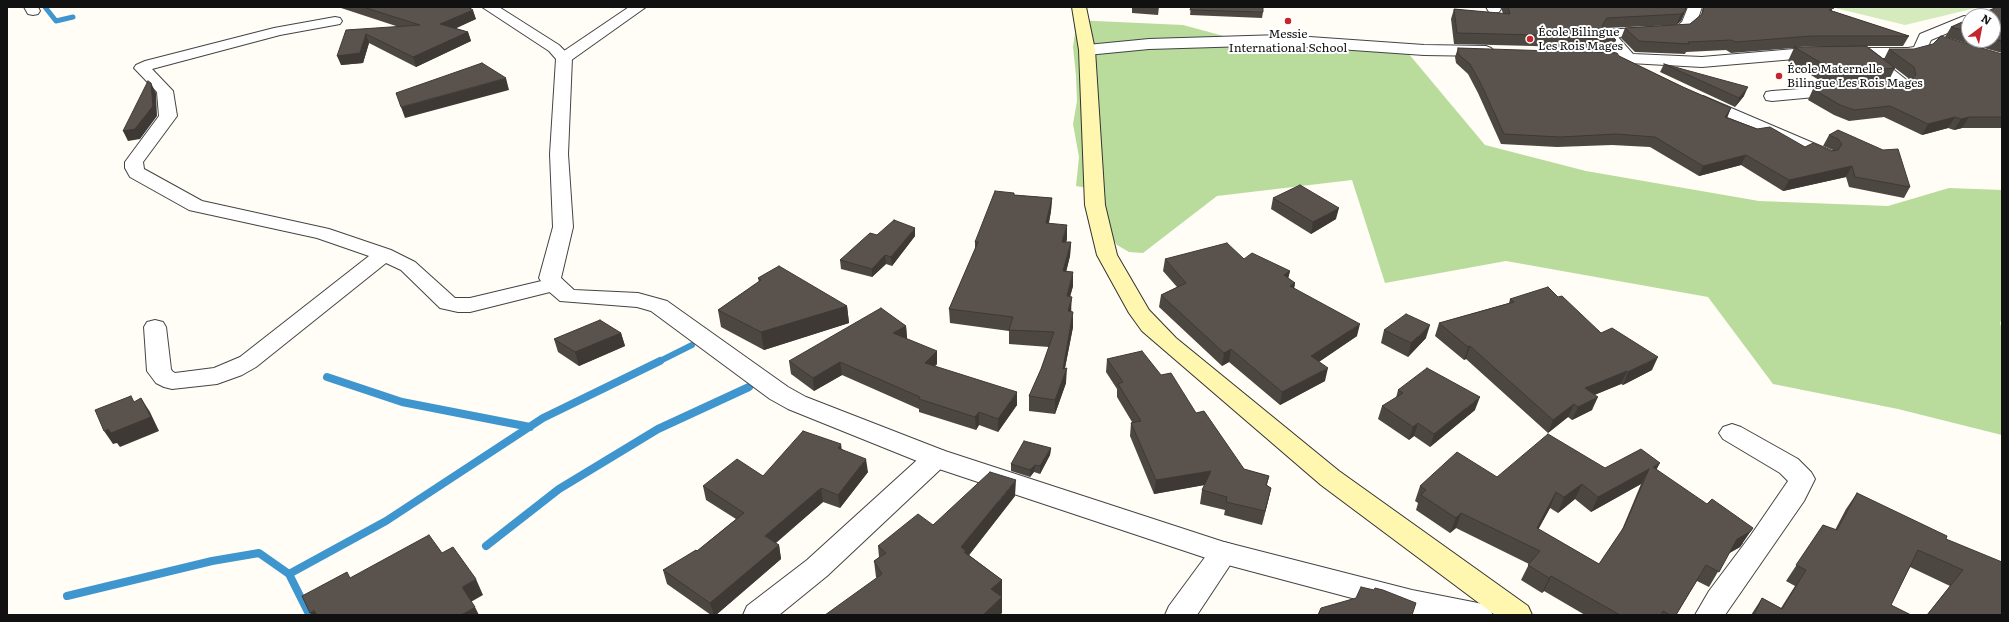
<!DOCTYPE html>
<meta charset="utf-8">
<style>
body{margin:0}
#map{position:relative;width:2009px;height:622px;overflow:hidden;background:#fffdf5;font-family:Literata,serif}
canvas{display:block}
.frame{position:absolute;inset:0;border:8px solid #111;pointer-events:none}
.north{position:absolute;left:1961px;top:8px;width:40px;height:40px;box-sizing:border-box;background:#fff;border:1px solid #a0a0a0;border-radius:50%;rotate:32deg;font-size:11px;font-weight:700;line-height:16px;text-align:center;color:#111}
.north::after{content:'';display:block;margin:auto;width:14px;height:18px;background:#c4262e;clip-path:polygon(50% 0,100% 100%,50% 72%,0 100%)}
</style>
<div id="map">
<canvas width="2009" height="622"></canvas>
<div class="frame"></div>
<div class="north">N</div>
</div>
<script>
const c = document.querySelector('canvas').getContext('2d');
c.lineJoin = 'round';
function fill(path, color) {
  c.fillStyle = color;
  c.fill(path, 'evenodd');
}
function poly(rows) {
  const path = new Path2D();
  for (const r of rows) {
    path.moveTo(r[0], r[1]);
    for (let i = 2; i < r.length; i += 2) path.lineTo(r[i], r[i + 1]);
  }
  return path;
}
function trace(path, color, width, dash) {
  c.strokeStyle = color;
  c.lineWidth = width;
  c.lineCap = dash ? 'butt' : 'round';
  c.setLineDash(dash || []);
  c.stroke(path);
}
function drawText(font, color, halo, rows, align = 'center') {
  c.font = font + ' Literata,serif';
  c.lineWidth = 4;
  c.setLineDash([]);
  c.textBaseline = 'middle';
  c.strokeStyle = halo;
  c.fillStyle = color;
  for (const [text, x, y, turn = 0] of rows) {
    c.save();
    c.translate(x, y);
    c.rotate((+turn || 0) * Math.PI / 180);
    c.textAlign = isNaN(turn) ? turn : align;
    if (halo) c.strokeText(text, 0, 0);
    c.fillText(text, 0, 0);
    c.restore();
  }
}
const green = poly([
 [1831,7,1980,7,1905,25]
]);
const forest = poly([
 [1074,20,1183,25,1231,38,1408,53,1485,145,1586,171,1759,201,1888,206,1949,188,2002,190,2002,321,2000,322,2002,332,2002,435,1898,409,1773,384,1708,297,1506,261,1385,283,1352,180,1217,196,1143,253,1129,252,1117,245,1110,234,1100,190,1076,186,1079,157,1073,124,1077,101,1076,76,1073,47,1075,33]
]);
const streamFar2 = poly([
 [45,7,56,21,73,17]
]);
const streamFar1 = poly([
 [658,362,692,345]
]);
const stream = poly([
 [327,377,402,402,530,427],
 [486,546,559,489,658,429,749,387],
 [289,574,386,521,543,418,660,361],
 [67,596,212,561,259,553,289,574,308,612]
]);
const minor = poly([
 [24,7,38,7,40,11,38,14,33,15,28,14,24,7],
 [629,7,646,7,570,61,558,61,556,58,558,55,629,7],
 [1486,7,1500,7,1501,9,1499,12,1494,13,1489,12,1486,7],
 [1688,7,1702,7,1696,24,1685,33,1618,37,1633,54,1702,57,1806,48,1908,48,1914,47,1920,34,1964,16,1974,16,1969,16,1969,24,1931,40,1925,53,1908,58,1879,58,1909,82,1907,88,1898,92,1877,94,1871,92,1869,89,1871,86,1892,83,1861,58,1806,58,1702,67,1593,61,1588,59,1585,56,1588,53,1593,51,1616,53,1600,36,1603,30,1677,26,1682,22,1688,7],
 [335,17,340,18,342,21,340,24,280,35,152,69,173,91,177,116,143,162,144,169,202,201,329,229,391,250,415,262,455,298,470,298,554,278,562,279,565,284,562,289,470,312,458,312,440,308,401,270,386,263,256,367,242,375,217,384,172,389,164,387,156,383,147,371,144,327,147,322,155,320,163,322,166,327,171,369,172,371,175,373,214,368,240,357,369,256,317,238,189,210,130,177,125,168,125,162,159,116,157,92,134,68,136,65,145,61,274,28,335,17],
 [1281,35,1424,45,1486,46,1491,48,1494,51,1491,54,1486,56,1424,55,1281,45,1149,49,1087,55,1082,53,1079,50,1082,47,1087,45,1149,39,1281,35],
 [1841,86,1847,88,1849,91,1847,94,1772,101,1766,100,1764,96,1766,92,1772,91,1841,86],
 [1703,96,1832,151,1835,155,1832,159,1826,160,1820,159,1697,105,1695,101,1697,97,1703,96],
 [1732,424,1741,427,1798,459,1811,472,1815,479,1804,501,1725,615,1695,615,1709,591,1751,535,1788,481,1780,473,1723,439,1719,433,1723,427,1732,424],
 [936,449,945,451,949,458,945,465,827,576,779,615,743,615,747,606,807,560,927,451,936,449],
 [1224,542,1234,545,1238,553,1197,615,1165,615,1169,606,1214,545,1224,542]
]);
const tertiary = poly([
 [482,7,499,7,559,45,572,58,568,154,573,227,561,278,574,290,638,293,667,301,788,387,806,397,945,451,1224,542,1412,590,1478,603,1489,606,1493,615,1412,614,1224,564,927,465,788,409,770,399,651,311,637,307,560,301,546,289,539,278,553,227,550,154,556,59,549,51,482,7]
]);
const secondary = poly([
 [1072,7,1086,7,1095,50,1105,205,1117,255,1149,310,1176,338,1339,471,1528,606,1532,615,1495,615,1321,485,1142,331,1129,313,1097,255,1085,205,1079,50,1072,7]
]);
const wall = poly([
 [338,7,468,7,476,19,455,28,468,32,471,41,416,67,369,43,363,63,341,65,346,30,399,27],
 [1132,7,1159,7,1158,15,1132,13],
 [1191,7,1263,12,1262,18,1190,15],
 [1501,7,1687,7,1681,21,1676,25,1690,24,1701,15,1703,7,1832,7,1832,11,1909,36,1903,46,1867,46,1884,59,1889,49,2002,54,2002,128,1962,128,1954,130,1948,128,1922,135,1884,117,1849,121,1834,115,1808,100,1813,89,1909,81,1908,78,1895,68,1888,82,1818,87,1816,85,1819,80,1788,61,1794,48,1731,53,1726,50,1686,52,1685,54,1635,52,1621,38,1625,28,1676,25,1605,28,1616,40,1612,50,1533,46,1454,44,1451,19,1454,9,1503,14],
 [1806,46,1831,46,1797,47],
 [2002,7,2002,53,1945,37,1951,27,1969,19,1969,40,1993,40,1993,16],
 [1458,48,1619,56,1683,87,1731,108,1727,117,1805,147,1831,151,1833,151,1833,150,1823,146,1829,135,1838,130,1910,187,1904,198,1849,187,1846,177,1783,191,1741,165,1699,176,1650,147,1612,145,1557,147,1501,144,1478,93,1468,74,1456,63,1455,57],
 [1664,64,1744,96,1735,107,1660,72],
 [1014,195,1052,198,1051,211,1049,223,1067,239,1066,242,1071,242,1070,256,1066,271,1073,286,1070,297,1073,327,1065,368,1066,383,1055,414,1029,411,1029,396,1041,369,1049,347,1009,344,1009,331,950,323,949,309,975,250,975,242],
 [1273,198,1336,219,1311,234,1271,209],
 [877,235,915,236,892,266,886,264,872,277,841,269,840,260],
 [1165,259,1244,259,1290,271,1288,278,1295,283,1294,288,1357,336,1319,362,1325,381,1280,405,1229,362,1222,366,1159,307,1161,295,1177,287,1163,271],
 [758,278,847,306,849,323,764,350,721,327,718,310,759,282],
 [1558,297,1601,333,1652,370,1623,385,1621,384,1594,395,1592,410,1572,420,1568,417,1548,433,1466,359,1464,360,1435,336,1439,323,1509,303,1510,299],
 [906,326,907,338,906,339,937,364,935,366,1017,405,998,432,979,425,976,430,919,412,919,409,842,375,814,391,791,374,789,361],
 [1384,330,1426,338,1408,357,1381,343],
 [621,333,625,346,579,366,558,352,554,339],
 [1107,359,1161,375,1196,413,1244,469,1269,476,1267,485,1271,488,1268,501,1262,525,1224,515,1225,510,1200,504,1202,490,1205,485,1154,494,1130,436,1131,423,1132,422,1117,397,1117,389,1106,372],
 [1398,390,1475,410,1430,447,1414,436,1409,440,1378,419,1382,406,1396,398],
 [1051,448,1050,455,1040,474,1034,472,1030,477,1011,471,1011,464],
 [842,449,868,472,840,508,823,502,775,543,779,545,781,559,716,615,711,615,667,584,663,570,697,551,736,519,706,500,703,486,763,476],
 [1605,468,1656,469,1743,543,1740,547,1729,553,1709,587,1697,581,1676,615,1585,615,1544,591,1542,593,1521,580,1529,564,1456,528,1450,533,1416,510,1418,503,1415,501,1420,486,1497,477],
 [1641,484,1621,532,1599,564,1538,529,1550,508,1558,513,1575,499,1591,512],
 [1857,493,1946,539,2002,615,1927,615,1950,586,1910,567,1891,605,1911,615,1751,615,1762,598,1781,608,1795,586,1786,581,1823,525,1835,530,1846,509],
 [1015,496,969,555,1002,580,1002,613,877,578,876,577,874,561,879,557,878,546,933,525]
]);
const shadedWall = poly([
 [1687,7,1681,21,1676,25,1681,14],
 [473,10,476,19,444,34,440,24],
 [468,32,471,41,416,67,413,57],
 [366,34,369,43,363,63,341,65,337,56],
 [506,78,509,90,405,118,401,107],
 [151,83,156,93,157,116,140,139,128,141,123,131],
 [1748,87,1744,96,1735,107,1739,98],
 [1731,108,1727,118,1725,117],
 [1955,117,1948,128,1922,135,1928,124],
 [1969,117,1962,128,1954,130,1961,119],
 [1746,155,1741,165,1699,176,1703,166],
 [1852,166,1846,177,1783,191,1789,180],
 [1052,198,1051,211,1046,237,1046,223],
 [1339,208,1336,219,1311,234,1313,222],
 [1067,225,1067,239,1062,256,1062,242],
 [915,228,915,236,892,266,891,257],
 [1071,242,1070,256,1063,285,1063,271],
 [885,255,886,264,872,277,872,269],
 [1290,271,1287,283,1284,275],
 [1073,272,1073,286,1066,311,1067,296],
 [1295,283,1293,295,1290,286],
 [1072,297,1071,311,1068,311],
 [847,306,849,323,764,350,761,332],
 [1073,312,1073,327,1063,378,1067,368,1066,383,1055,414,1055,400,1063,369],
 [1360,324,1357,336,1308,369,1311,356],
 [1430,325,1426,338,1408,357,1411,343],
 [906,326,907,338,894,346,893,333],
 [621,333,625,346,579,366,575,352],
 [1470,346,1466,359,1464,360,1468,347],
 [1231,349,1229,362,1222,366,1224,353],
 [937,351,937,364,926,375,925,363],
 [1658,357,1652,370,1623,385,1628,372],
 [840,362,842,375,814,391,813,378],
 [1328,368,1325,381,1280,405,1282,392],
 [1627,371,1621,384,1580,401,1585,388],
 [1017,392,1017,405,998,432,998,419],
 [1480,397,1475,410,1430,447,1434,434],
 [1598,397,1592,410,1572,420,1578,407],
 [141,398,150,412,159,431,120,447,117,443,113,444,104,431,108,429],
 [1574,404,1568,417,1548,433,1553,420],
 [979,412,979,425,976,430,975,417],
 [1418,423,1414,436,1409,440,1413,427],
 [841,444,843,458,838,448],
 [1051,448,1050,455,1040,474,1040,466],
 [866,459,868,472,840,508,838,495],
 [1660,463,1652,478,1653,467],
 [1035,465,1034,472,1030,477,1030,470],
 [1649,469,1641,484,1591,512,1598,497],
 [1211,471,1209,484,1154,494,1156,480],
 [1016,480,1015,496,966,559,961,547],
 [1582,484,1575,499,1558,513,1564,497],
 [821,488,823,502,768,550,765,536],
 [1271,488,1268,501,1262,525,1265,511],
 [1556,492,1550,508,1531,543,1537,528],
 [1461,513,1456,528,1450,533,1456,518],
 [1753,528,1740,547,1728,554,1737,539],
 [779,545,781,559,716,615,714,615,710,603],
 [1551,576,1544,591,1542,593,1549,578],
 [476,579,483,595,469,603,462,587],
 [1002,580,1002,613,1000,615,983,615,991,589],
 [475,607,479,615,461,615],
 [314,610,317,615,312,615,310,613]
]);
const building = poly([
 [363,7,468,7,473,10,440,24,468,32,413,57,366,34,360,53,337,56,346,30,420,25,363,7],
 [1191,7,1263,7,1263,12,1190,10,1191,7],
 [1508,7,1686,7,1685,11,1681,14,1607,18,1602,26,1616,40,1536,35,1457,33,1454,9,1510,14,1508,7],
 [1704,7,1832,7,1834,8,1829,10,1909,36,1811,36,1736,42,1731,40,1688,42,1689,44,1639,41,1625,28,1690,24,1702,14,1704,7],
 [1997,7,2002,7,2002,41,1993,39,1993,16,1976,16,1997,7],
 [1969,19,1969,32,1951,27,1969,19],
 [1941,36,2002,54,2002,117,1969,117,1961,119,1955,117,1928,124,1890,106,1854,110,1840,105,1813,89,1910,81,1916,75,1914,67,1889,49,1914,49,1933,44,1941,36],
 [1866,46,1895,68,1825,73,1823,71,1833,70,1794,47,1866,46],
 [1458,48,1617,53,1619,56,1683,87,1731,108,1725,117,1757,129,1770,127,1805,147,1813,143,1831,151,1838,150,1842,144,1838,139,1829,135,1838,130,1883,150,1898,149,1910,187,1855,177,1852,166,1789,180,1746,155,1703,166,1655,137,1616,134,1560,137,1504,134,1481,84,1470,64,1458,54,1458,48],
 [482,63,506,78,401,107,396,93,482,63],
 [1664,64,1715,78,1748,87,1739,98,1664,64],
 [148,81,151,83,153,106,135,129,123,131,148,81],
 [1300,185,1339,208,1313,222,1273,198,1300,185],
 [995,191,1014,193,1014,195,1052,198,1046,223,1067,225,1062,242,1071,242,1063,271,1073,272,1067,296,1072,297,1068,311,1073,312,1063,369,1067,368,1055,400,1029,396,1041,369,1054,332,1009,330,1013,317,949,309,978,242,975,242,995,191],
 [894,220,915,228,891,257,885,255,872,269,840,260,870,233,877,235,894,220],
 [1227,243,1244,259,1252,253,1290,271,1284,275,1295,283,1290,286,1360,324,1311,356,1328,368,1282,392,1231,349,1224,353,1161,295,1186,283,1165,259,1227,243],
 [779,266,847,306,761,332,718,310,761,280,758,278,779,266],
 [1548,287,1558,297,1562,296,1601,333,1612,328,1658,357,1628,372,1627,371,1585,388,1598,397,1578,407,1574,404,1553,420,1470,346,1468,347,1439,323,1514,302,1510,299,1548,287],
 [881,308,906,326,893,333,937,351,925,363,1017,392,998,419,979,412,975,417,919,399,920,397,840,362,813,378,789,361,881,308],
 [1406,314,1430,325,1411,343,1384,330,1406,314],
 [600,320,621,333,575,352,554,339,600,320],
 [1142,351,1161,375,1171,373,1196,413,1204,411,1244,469,1269,476,1266,485,1271,488,1265,511,1226,502,1227,497,1202,490,1211,471,1156,480,1131,423,1141,421,1118,384,1123,382,1107,359,1142,351],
 [1427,368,1480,397,1434,434,1418,423,1413,427,1382,406,1403,393,1398,390,1427,368],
 [131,396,134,402,141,398,151,417,111,433,108,429,104,431,95,410,131,396],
 [803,431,841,444,838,448,866,459,838,495,821,488,765,536,779,545,710,603,663,570,696,550,697,551,744,513,703,486,737,459,763,476,803,431],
 [1548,434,1605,468,1641,449,1660,463,1653,467,1707,504,1712,499,1753,528,1750,532,1737,539,1719,572,1706,565,1676,615,1670,615,1663,611,1661,615,1620,615,1551,576,1549,578,1528,565,1540,551,1461,513,1456,518,1421,495,1426,490,1420,486,1457,452,1497,477,1548,434],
 [1649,469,1624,527,1599,564,1537,528,1556,492,1564,497,1582,484,1598,497,1649,469],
 [1024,441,1051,448,1040,466,1035,465,1030,470,1011,464,1024,441],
 [990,472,1016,480,961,547,966,551,964,552,1002,580,991,589,1002,597,983,615,825,615,882,574,874,561,886,553,878,546,918,514,933,525,990,472],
 [1857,493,1947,536,1946,539,2002,562,2002,615,1927,615,1963,570,1918,550,1891,605,1911,615,1754,615,1762,598,1782,609,1806,570,1796,565,1823,525,1837,530,1857,493],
 [429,535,442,553,453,547,476,579,462,587,475,607,461,615,317,615,314,610,310,613,302,596,347,572,350,578,429,535],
 [1361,587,1374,590,1375,588,1383,590,1416,603,1412,615,1318,615,1321,608,1356,598,1361,587]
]);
const markers = [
 [1288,21,4,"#c4262e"],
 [1530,39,4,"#c4262e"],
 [1779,76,4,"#c4262e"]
];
const farPoinames = [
 ["École Bilingue",1538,32],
 ["Les Rois Mages",1538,46],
 ["Messie",1288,34,"center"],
 ["International School",1288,48,"center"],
 ["École Maternelle",1787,69],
 ["Bilingue Les Rois Mages",1787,83]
];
fill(green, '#d5ebbd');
fill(forest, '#b9dc9c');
trace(streamFar2, '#3f96cf', 5);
trace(streamFar1, '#3f96cf', 6);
trace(stream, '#3f96cf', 8);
trace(minor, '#444', 2);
trace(tertiary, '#444', 2);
trace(secondary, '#333', 2);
fill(minor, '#fff');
fill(tertiary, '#fff');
fill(secondary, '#fff6b0');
fill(wall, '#4d4742');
fill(shadedWall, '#3f3936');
fill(building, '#5a524d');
trace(building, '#3f3936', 1);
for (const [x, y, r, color] of markers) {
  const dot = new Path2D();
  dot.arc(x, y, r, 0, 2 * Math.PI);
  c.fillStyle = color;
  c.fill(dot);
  trace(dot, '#fff', 1.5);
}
drawText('12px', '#111', '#fff', farPoinames, 'left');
</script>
